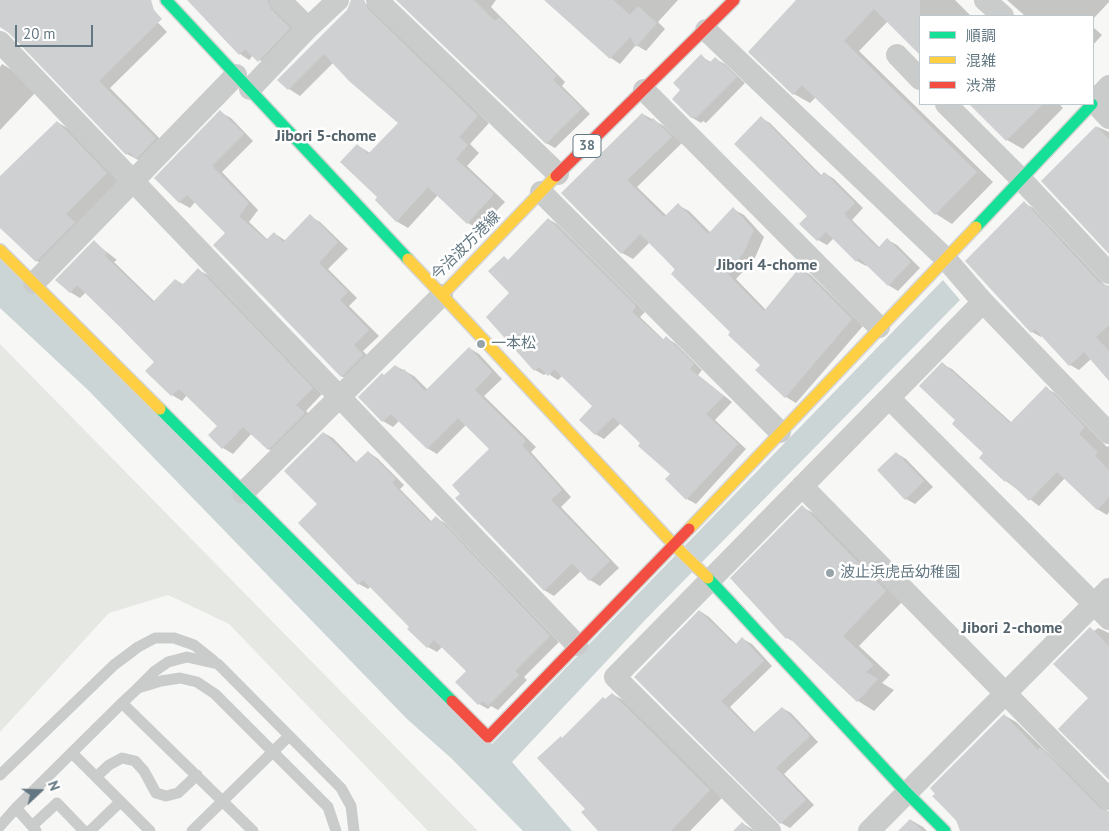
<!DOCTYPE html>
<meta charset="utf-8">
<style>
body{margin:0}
#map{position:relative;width:1109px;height:831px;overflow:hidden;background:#f7f7f6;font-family:"PT Sans","Noto Sans JP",sans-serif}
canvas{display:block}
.legend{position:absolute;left:919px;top:15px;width:175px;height:90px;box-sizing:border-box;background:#fff;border:1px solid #c0c9cd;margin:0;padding:6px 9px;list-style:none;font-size:15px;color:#627781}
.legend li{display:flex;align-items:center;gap:10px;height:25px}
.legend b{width:25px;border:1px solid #c0c9cd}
.north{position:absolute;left:15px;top:766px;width:50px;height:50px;-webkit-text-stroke:4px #fff;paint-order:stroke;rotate:69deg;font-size:14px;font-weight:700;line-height:20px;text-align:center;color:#627781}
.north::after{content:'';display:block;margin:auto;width:18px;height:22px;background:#627781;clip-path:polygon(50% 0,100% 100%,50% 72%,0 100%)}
.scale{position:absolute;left:15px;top:25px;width:78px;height:22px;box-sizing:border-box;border:2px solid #627781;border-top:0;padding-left:6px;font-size:15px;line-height:18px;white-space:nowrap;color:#627781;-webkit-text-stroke:4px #fff;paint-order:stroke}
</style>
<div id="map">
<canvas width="1109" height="831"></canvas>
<ul class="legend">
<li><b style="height:6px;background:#16e098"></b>順調</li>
<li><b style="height:6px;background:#ffcf43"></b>混雑</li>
<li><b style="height:6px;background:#f24e42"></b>渋滞</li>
</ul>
<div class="north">N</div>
<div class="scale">20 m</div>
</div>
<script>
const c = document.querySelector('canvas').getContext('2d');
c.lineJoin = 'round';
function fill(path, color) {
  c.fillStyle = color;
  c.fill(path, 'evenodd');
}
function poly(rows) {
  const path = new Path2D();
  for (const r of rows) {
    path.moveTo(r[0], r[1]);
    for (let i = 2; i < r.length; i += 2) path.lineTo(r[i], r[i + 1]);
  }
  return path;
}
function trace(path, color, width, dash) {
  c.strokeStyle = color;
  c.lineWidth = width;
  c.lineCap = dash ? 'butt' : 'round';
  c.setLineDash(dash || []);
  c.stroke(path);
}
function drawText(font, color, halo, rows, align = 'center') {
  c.font = font + ' "PT Sans","Noto Sans JP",sans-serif';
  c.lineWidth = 5;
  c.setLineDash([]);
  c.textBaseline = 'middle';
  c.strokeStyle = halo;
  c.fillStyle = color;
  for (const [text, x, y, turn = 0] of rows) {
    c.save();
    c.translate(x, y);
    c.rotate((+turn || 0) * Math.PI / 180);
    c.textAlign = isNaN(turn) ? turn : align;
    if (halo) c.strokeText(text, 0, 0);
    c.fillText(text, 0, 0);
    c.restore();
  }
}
const green = poly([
 [0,344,478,831,428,831,229,624,168,595,109,613,0,732]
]);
const water = poly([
 [0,258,492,744,943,280,960,300,647,618,512,762,572,831,523,831,451,758,407,719,89,391,0,308]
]);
const shadow = poly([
 [0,0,134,0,139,3,167,32,110,88,167,146,138,160,127,154,0,20],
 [189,0,278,0,298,34,268,66,253,55,249,60,240,54],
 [352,0,365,3,376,10,489,123,470,144,479,153,467,166,505,202,479,229,468,223,438,195,408,228,396,221,379,197,357,145,370,153,399,123,334,62,300,96,289,89,348,10],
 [398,0,496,0,491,7,565,82,562,86,590,114,555,148,546,143],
 [546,0,678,0,658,22,665,29,646,51,636,45,620,64,611,58],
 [798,0,955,0,971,16,920,16,920,53,888,21,859,51,993,182,952,224,936,214,816,97,810,103,794,94],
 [1007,0,1109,0,1109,2,1093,19,1093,16,1025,16],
 [1093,27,1102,35,1093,45],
 [701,56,712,63,716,59,725,64,745,83,706,123,703,121,701,123,691,117,682,90],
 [2,64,14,71,35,93,0,130,0,67],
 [971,104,1059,104,1063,108,1023,149,1007,140],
 [220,112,231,118,253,141,222,172,258,210,249,222,268,240,274,233,286,241,310,216,320,222,348,249,328,269,357,298,349,306,379,336,363,351,373,361,352,382,341,376,226,233,195,202,190,208,179,202],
 [643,114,664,126,682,143,637,187,667,216,678,205,689,211,711,233,733,209,744,215,764,237,754,260,736,279,766,310,800,268,811,275,863,326,796,403,786,397,762,365,650,242,633,259,622,253,563,193],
 [761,118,770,123,822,176,825,173,834,179,863,208,852,220,880,248,888,240,897,245,920,268,898,291,888,285,867,265,866,266,857,261,834,238,827,245,818,240],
 [57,122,71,130,120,182,51,269,37,261,0,224,0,178],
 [1098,127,1109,132,1109,252,1043,181],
 [1024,203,1033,208,1105,285,1109,286,1109,379,1091,359,1079,370,1070,365,1042,335,1041,337,1032,332],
 [548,219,557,224,645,312,640,317,664,340,666,338,675,343,702,370,698,375,732,402,715,420,746,449,696,504,687,499,672,474,621,423,604,439,595,434,594,406,562,376,558,380,547,373,544,375,535,370,511,293,509,261],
 [94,242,117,260,114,262,155,302,176,280,184,285,198,270,208,275,322,394,306,411,314,419,279,455,268,449,252,433,233,454,223,448,218,426,187,395,182,401,172,395,155,362,86,292,80,298,70,292],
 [469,348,479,354,502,379,484,396,536,447,531,452,571,497,561,507,619,568,600,586,590,580,581,571,554,596,544,590,462,494,490,449,466,425,437,454,427,448,400,420,393,427,383,421,385,376,396,366,414,376,428,390],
 [942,364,952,369,1012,423,1046,388,1055,393,1107,447,1109,446,1109,512,1107,515,1097,509,1065,478,1039,506,1006,481,957,420],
 [324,433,333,438,357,463,368,452,377,458,404,485,400,489,432,522,436,518,445,523,559,642,524,677,527,680,498,710,491,706,488,709,479,704,468,671,443,646,437,652,428,647,409,629,411,627,371,586,368,589,359,584,319,504],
 [896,453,906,459,933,487,915,504,906,499],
 [802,507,819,516,903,601,859,646,890,675,882,683,894,690,874,711,858,701,798,644,787,638,732,578],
 [700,611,709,617,737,645,743,639,752,644,772,666,730,707,755,733,782,708,791,713,818,742,784,774,814,805,790,828,781,823,635,677],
 [1090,628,1094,631,1098,628,1109,633,1109,778,1090,698],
 [612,694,625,701,722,798,690,831,599,831,586,809,563,739],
 [1004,715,1016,722,1109,812,1109,831,961,831,961,826,934,796],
 [911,820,923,827,927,831,900,831],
 [742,823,755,831,734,831]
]);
const building = poly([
 [0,0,151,0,154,10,162,19,99,81,156,138,136,159,129,152,126,155,9,33,0,27],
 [187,0,267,0,271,9,290,28,258,62,245,49,239,55],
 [351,0,364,0,368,9,478,116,459,137,468,145,456,159,494,194,467,224,428,187,396,222,375,200,377,197,340,162,357,144,368,154,398,123,349,81,324,54,288,90,277,80,347,10],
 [396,0,474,0,495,21,499,17,523,41,557,76,553,80,582,108,546,144],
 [544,0,613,0,630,15,638,6,657,23,636,47,630,37,610,59],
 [796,0,920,0,920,55,874,9,844,41,977,172,935,215,802,85,793,95,748,52],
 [701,54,709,63,715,57,737,77,696,118,693,116,691,118,672,99,680,90,673,83],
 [969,104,1043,104,1006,141],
 [220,110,244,134,212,166,249,203,239,216,266,240,274,232,283,242,310,214,338,242,319,263,348,292,340,300,369,330,354,345,363,355,341,377,213,245,225,233,187,195,179,203,154,178],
 [642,113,650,121,653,118,672,137,627,180,664,217,678,203,708,234,733,207,754,230,743,254,726,272,764,311,800,267,852,319,785,398,755,370,760,365,728,335,730,332,671,274,675,269,640,234,621,254,561,193],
 [761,116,820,176,824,172,855,203,844,214,878,248,887,238,911,262,888,286,859,258,856,262,826,232,817,241,799,224,807,216,734,144],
 [57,121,107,173,66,214,75,222,36,262,0,228,0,176],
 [1096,126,1109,139,1109,254,1041,181],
 [1024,201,1099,282,1109,286,1109,325,1096,337,1109,351,1109,381,1084,352,1069,366,1035,329,1031,333,965,261],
 [548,218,636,306,632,312,663,340,666,336,694,364,690,369,724,396,706,414,738,444,686,500,665,479,670,474,638,446,640,443,613,417,595,435,579,420,592,406,554,369,548,376,539,367,534,371,486,317,509,293,488,271,504,256,508,260],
 [94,240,107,253,105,256,153,302,175,279,182,285,198,268,313,388,296,405,305,413,268,450,243,427,222,449,208,435,217,426,179,389,171,396,145,371,154,362,120,327,77,285,70,293,55,280],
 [469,347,492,372,475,390,526,441,522,445,562,490,551,500,610,561,589,581,572,563,544,591,455,498,460,494,452,485,489,449,458,418,427,449,391,414,382,422,358,397,382,373,384,375,395,365,402,371,404,369,425,391],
 [942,362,1010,423,1046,386,1085,427,1079,434,1098,452,1095,456,1109,470,1109,497,1097,510,1057,472,1029,501,1007,480,1005,482,979,458,983,453,952,424,955,420,919,386],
 [323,432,355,463,368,451,396,479,392,483,430,522,436,516,550,636,515,671,519,675,488,706,483,701,478,705,455,682,466,671,434,640,427,648,407,629,409,627,363,580,358,585,298,523,317,504,284,471],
 [896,452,924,481,905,500,877,470],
 [802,505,886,591,843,636,874,665,866,672,878,679,857,702,788,637,786,639,730,578],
 [699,610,735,645,742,637,764,661,721,701,753,733,782,707,810,736,776,768,806,800,780,824,634,677],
 [1090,627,1109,646,1109,780,1058,729,1088,698,1053,664],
 [612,693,710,790,671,831,598,831,581,812,585,809,537,758,561,736,562,738,603,697,605,699],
 [1004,714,1038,750,1040,747,1100,808,1109,812,1109,831,960,831,956,820,932,796,935,794,930,788],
 [910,819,923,831,898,831],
 [742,822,751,831,733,831]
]);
const lane = poly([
 [138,688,155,671,168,662,187,657,218,664,341,788,351,806,354,831],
 [122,703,138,688,161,681,180,678,197,682,215,694,328,807,336,831],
 [73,754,150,831],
 [0,775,114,665,138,647,155,638,174,638,194,645,214,661],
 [96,777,109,765,122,758,135,761,144,771,156,793,166,796,178,793,197,775],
 [0,826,16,808],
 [32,826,16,808,122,703,253,831],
 [36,831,32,826,57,803,84,831],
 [90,831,120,802],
 [192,831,289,736]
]);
const street = poly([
 [280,0,308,28],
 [377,0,558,174],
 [985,0,1003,16],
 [706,30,945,258,983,302,1109,433],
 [0,42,577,645],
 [897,55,920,79],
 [1109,86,1094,102,1109,118],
 [250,89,308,28,338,0],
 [644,90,879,327],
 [946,104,1020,178,1109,273],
 [541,192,780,432],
 [34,283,236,75],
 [889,398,1109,619],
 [802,486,1109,799],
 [243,493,442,295],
 [770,831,615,677,983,302],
 [869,831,1109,589]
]);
const fast = poly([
 [166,0,408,259],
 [976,227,1092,104],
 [160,409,452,701],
 [708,578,906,792,945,831]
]);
const slow = poly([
 [0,250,160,409],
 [408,259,442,295,556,176],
 [442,295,674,545,708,578],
 [689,529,976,227]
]);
const jam = poly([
 [556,176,734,0],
 [452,701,488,737,689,529]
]);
const markers = [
 [481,344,5,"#96a4aa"],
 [830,573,5,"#96a4aa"]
];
const shields = [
 [587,146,28]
];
const shieldNames = [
 ["38",587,146]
];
const streetNames = [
 ["今治波方港線",466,246,-45]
];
const poiNames = [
 ["一本松",491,344],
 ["波止浜虎岳幼稚園",840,573]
];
const neighbourhoodNames = [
 ["Jibori 5-chome",326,136],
 ["Jibori 4-chome",767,265],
 ["Jibori 2-chome",1012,628]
];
fill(green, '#e6e9e3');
fill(water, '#cbd5d6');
fill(shadow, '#0003');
fill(building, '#ced0d1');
trace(fast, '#d3d4d4', 14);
trace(slow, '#d3d4d4', 14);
trace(jam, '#d3d4d4', 14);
trace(lane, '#cacccc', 11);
trace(street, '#cacccc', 22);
trace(fast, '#16e098', 11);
trace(slow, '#ffcf43', 11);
trace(jam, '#f24e42', 11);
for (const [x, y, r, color] of markers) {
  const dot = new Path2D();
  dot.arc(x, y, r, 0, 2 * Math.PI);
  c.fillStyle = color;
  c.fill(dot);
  trace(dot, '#fff', 2);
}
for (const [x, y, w] of shields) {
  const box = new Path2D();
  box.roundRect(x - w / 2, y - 11.5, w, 23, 4);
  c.fillStyle = '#fff';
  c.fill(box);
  trace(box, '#627781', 1);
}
drawText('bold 14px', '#627781', null, shieldNames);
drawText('15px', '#627781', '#fff', streetNames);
drawText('15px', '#627781', '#fff', poiNames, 'left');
drawText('bold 16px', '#55646c', '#fff', neighbourhoodNames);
</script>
